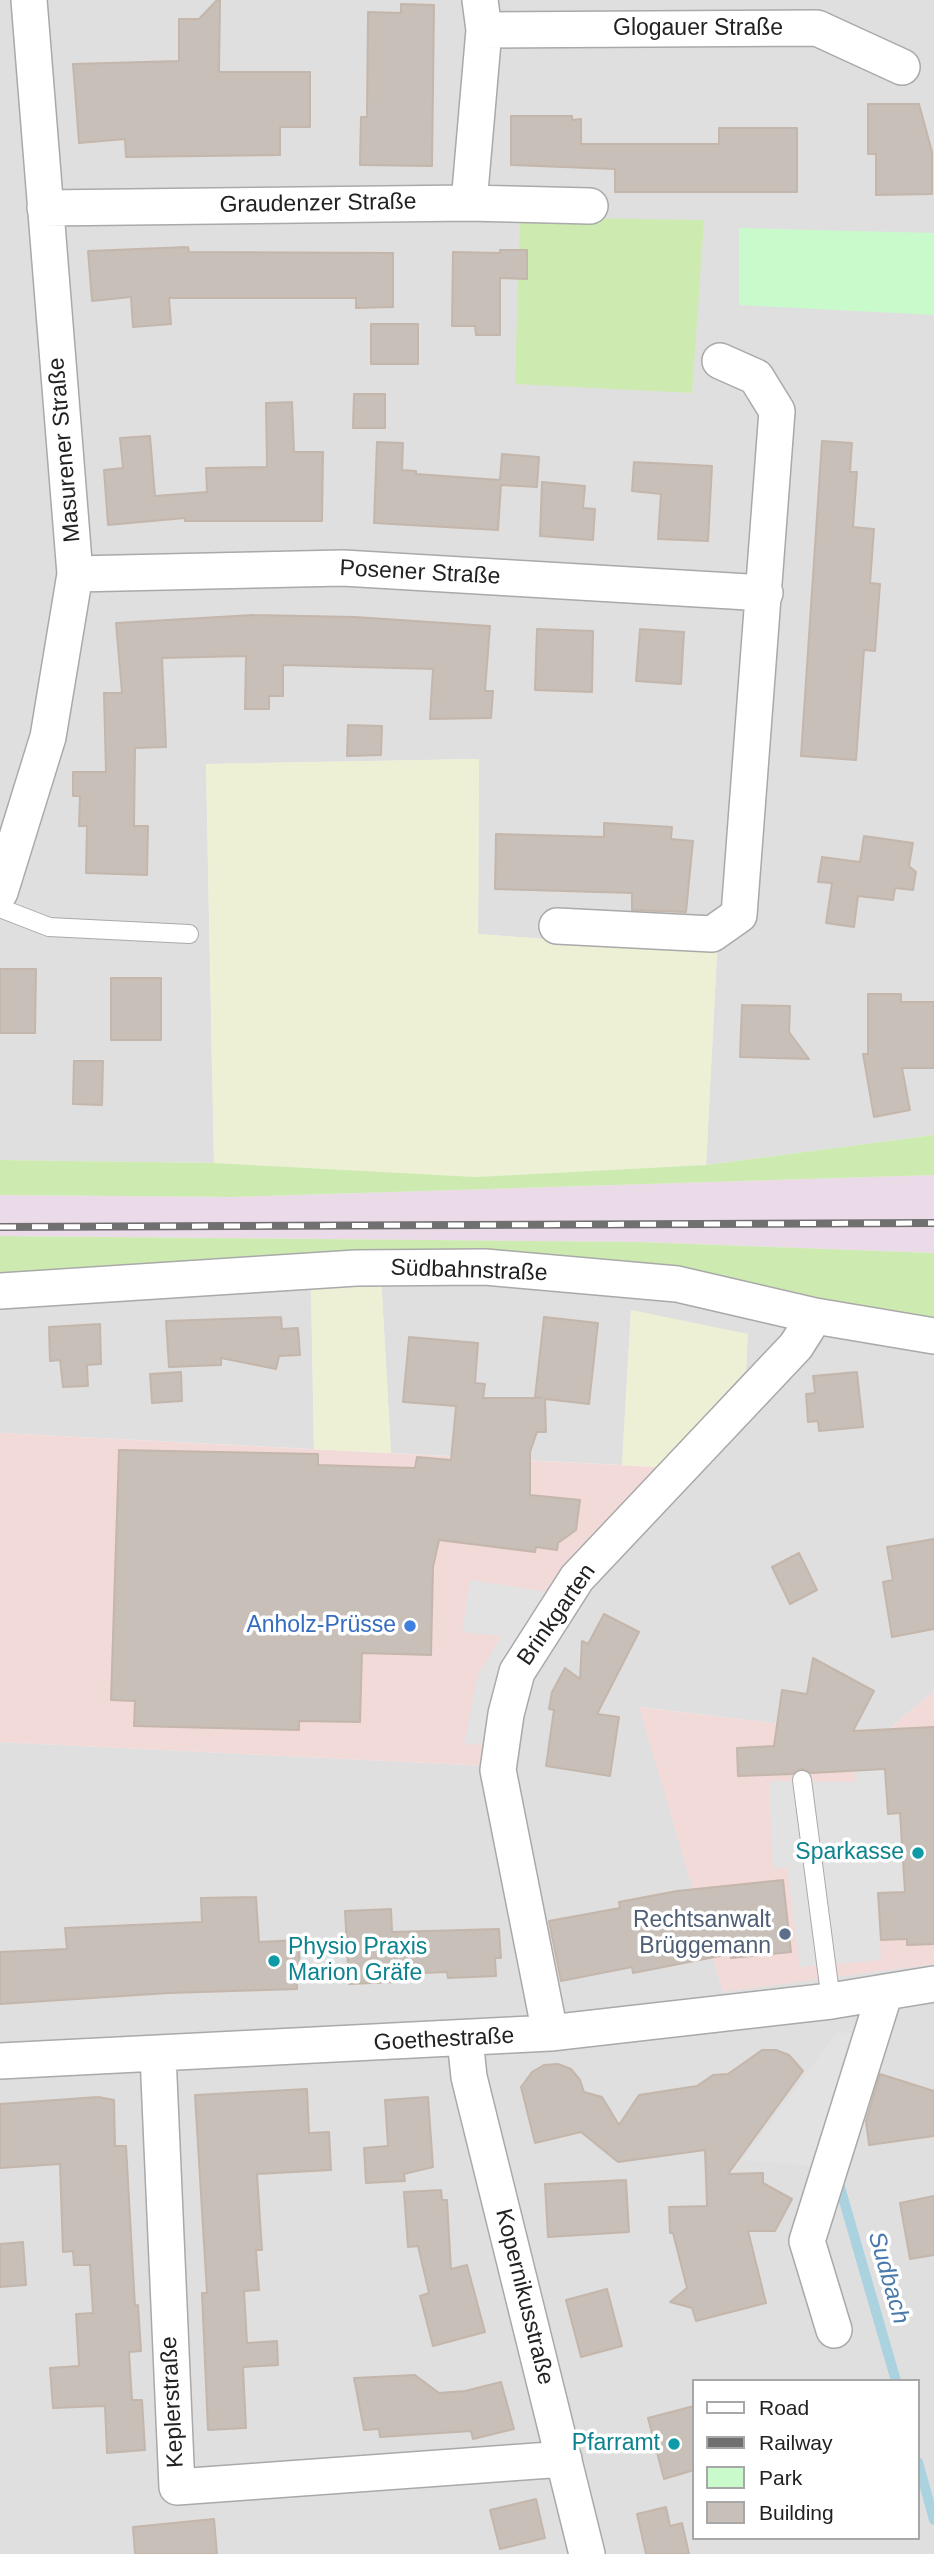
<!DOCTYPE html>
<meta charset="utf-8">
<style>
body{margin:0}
#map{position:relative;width:934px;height:2554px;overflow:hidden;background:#f2efe9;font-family:Helvetica,sans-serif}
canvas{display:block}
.legend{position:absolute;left:692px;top:2379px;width:228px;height:161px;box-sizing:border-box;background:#fff;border:2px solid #a7a7a7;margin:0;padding:9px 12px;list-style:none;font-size:21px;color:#222}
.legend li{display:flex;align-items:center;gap:14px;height:35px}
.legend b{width:35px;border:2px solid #a7a7a7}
</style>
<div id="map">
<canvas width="934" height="2554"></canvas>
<ul class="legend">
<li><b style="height:9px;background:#fff"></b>Road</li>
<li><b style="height:9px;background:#707070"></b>Railway</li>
<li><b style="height:19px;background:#c8facc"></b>Park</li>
<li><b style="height:19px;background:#c7bfb8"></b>Building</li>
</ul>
</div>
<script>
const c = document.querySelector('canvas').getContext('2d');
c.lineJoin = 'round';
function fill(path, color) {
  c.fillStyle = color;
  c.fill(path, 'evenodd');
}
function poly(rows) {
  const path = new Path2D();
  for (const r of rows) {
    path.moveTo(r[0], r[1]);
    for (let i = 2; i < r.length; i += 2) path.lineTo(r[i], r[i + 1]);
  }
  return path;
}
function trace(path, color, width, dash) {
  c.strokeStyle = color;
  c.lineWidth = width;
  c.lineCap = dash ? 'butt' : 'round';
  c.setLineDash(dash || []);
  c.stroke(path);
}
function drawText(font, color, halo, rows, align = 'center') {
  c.font = font + ' Helvetica,sans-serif';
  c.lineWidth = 7;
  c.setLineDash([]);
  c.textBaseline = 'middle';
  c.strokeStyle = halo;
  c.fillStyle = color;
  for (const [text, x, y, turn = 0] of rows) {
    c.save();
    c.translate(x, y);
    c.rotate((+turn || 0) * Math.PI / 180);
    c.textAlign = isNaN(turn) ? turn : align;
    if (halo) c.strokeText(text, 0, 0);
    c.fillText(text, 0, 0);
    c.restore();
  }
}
const residential = poly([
 [0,0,934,0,934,1135,706,1165,717,952,478,934,479,759,206,764,214,1163,0,1160],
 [354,1258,934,1324,934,1691,881,1736,640,1707,723,1991,934,1964,934,2554,0,2554,0,1742,489,1766,561,1585,657,1467,746,1370,747,1334,631,1311,622,1465,391,1453,381,1278,311,1284,314,1449,0,1433,0,1275],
 [694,2381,918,2381,918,2538,694,2538]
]);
const commercial = poly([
 [0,1433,657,1467,561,1585,489,1766,0,1742],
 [934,1691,934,1964,723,1992,639,1707,881,1736]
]);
const industrial = poly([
 [934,1175,934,1253,639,1242,0,1236,0,1195,232,1197]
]);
const farmland = poly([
 [479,759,478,934,717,952,706,1165,476,1177,214,1163,206,764],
 [381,1277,391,1453,314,1449,311,1284],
 [631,1310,748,1334,746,1370,657,1467,622,1465]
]);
const grass = poly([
 [520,217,704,220,692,393,515,384],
 [934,1135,934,1175,232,1197,0,1195,0,1160,214,1163,476,1177,706,1165],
 [0,1236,639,1242,934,1253,934,1324,670,1275,0,1275]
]);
const park = poly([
 [739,228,934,233,934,315,739,305]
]);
const parking = poly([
 [470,1580,550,1592,486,1745,464,1744,478,1674,502,1636,462,1632],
 [856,1751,883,1751,887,1814,899,1814,905,1891,877,1892,881,1960,800,1967,787,1867,773,1869,769,1781,856,1782],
 [837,2032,855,2034,814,2166,742,2160]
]);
const stream = poly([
 [840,2187,896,2381],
 [918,2462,934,2520]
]);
const building = poly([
 [217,0,220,0,219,72,310,72,310,127,280,127,280,155,126,157,125,139,79,143,73,64,179,61,179,19,199,19,217,0],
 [401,4,434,5,432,166,360,165,361,117,367,117,368,12,401,13,401,4],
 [868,104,919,104,932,152,932,194,876,195,876,154,868,154,868,104],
 [511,116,572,116,572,120,581,119,581,144,719,144,719,128,797,128,797,192,615,192,615,169,511,165,511,116],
 [188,247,189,252,393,253,393,307,356,308,356,298,169,298,171,324,133,327,131,297,92,301,88,251,188,247],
 [500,250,527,250,527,279,500,278,500,335,476,335,475,326,452,326,453,252,500,253,500,250],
 [371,324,418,324,418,364,371,364,371,324],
 [354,394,385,394,385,428,353,428,354,394],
 [292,402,294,452,323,452,322,521,185,521,185,518,108,525,104,470,123,468,120,438,150,436,155,496,207,492,206,468,267,467,266,403,292,402],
 [822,441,852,443,850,472,857,472,853,527,874,529,870,583,880,584,875,651,864,650,856,760,801,756,822,441],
 [377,442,403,443,402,470,416,471,416,474,500,480,502,454,539,457,537,487,501,485,498,530,374,523,377,442],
 [634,462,712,466,708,541,658,539,661,494,632,491,634,462],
 [542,482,585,486,583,508,595,509,593,540,540,536,542,482],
 [253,615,355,617,490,626,485,691,493,691,491,718,430,719,433,669,283,665,283,696,269,696,269,709,245,709,246,656,162,658,166,747,135,748,134,826,148,826,147,875,86,873,87,826,79,826,80,796,73,796,73,772,106,772,104,693,122,693,116,623,253,615],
 [537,629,593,631,592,692,535,690,537,629],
 [640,629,684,632,681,684,636,681,640,629],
 [348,725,382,726,381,755,347,756,348,725],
 [604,823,672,827,671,839,693,841,686,912,632,910,632,893,495,889,496,834,604,837,604,823],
 [864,836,913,843,909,866,916,872,913,890,895,888,893,900,858,896,854,927,826,923,832,883,818,882,822,857,860,862,864,836],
 [0,969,36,969,35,1033,0,1033,0,969],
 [111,978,161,978,161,1040,111,1040,111,978],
 [868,994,901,994,901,1002,934,1002,934,1068,902,1068,910,1110,874,1117,863,1054,868,1054,868,994],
 [742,1005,790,1006,789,1032,809,1059,740,1057,742,1005],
 [74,1061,103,1061,102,1105,73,1104,74,1061],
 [281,1317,282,1329,298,1328,300,1355,279,1356,276,1369,221,1358,221,1365,169,1367,166,1321,281,1317],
 [544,1317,598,1323,589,1404,545,1399,546,1432,537,1432,530,1452,530,1495,580,1500,576,1530,558,1543,557,1550,536,1547,535,1552,439,1540,433,1567,431,1655,362,1653,360,1722,299,1721,299,1730,134,1726,135,1701,111,1700,119,1450,318,1454,318,1465,415,1468,417,1457,451,1460,456,1406,403,1402,409,1337,478,1343,475,1383,485,1384,483,1398,542,1398,535,1397,544,1317],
 [100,1324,101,1364,87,1365,88,1386,63,1387,60,1360,50,1361,49,1327,100,1324],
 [181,1372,182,1401,152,1403,150,1374,181,1372],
 [857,1372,863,1427,819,1431,818,1421,808,1422,806,1394,815,1393,813,1376,857,1372],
 [934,1539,934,1629,892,1637,883,1582,893,1580,887,1547,934,1539],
 [799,1553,817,1590,790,1604,772,1567,799,1553],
 [604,1614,639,1632,597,1714,619,1717,610,1776,546,1766,554,1710,549,1709,552,1692,565,1668,580,1679,582,1641,588,1644,604,1614],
 [813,1658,874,1691,853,1731,934,1727,934,1944,907,1945,907,1939,881,1940,878,1893,905,1892,900,1813,888,1814,885,1769,811,1773,801,1769,793,1774,738,1776,737,1748,774,1746,782,1690,807,1694,813,1658],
 [783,1880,791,1952,731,1958,730,1954,633,1973,632,1967,561,1981,549,1921,620,1908,619,1902,677,1891,783,1880],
 [256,1897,259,1942,298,1940,300,1970,296,1970,297,1989,169,1993,0,2004,0,1952,67,1949,65,1928,202,1922,201,1898,256,1897],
 [391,1909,392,1932,499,1929,501,1958,495,1958,496,1976,448,1978,447,1972,397,1974,397,1982,349,1984,345,1911,391,1909],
 [762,2050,776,2050,789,2055,803,2071,728,2174,763,2173,763,2183,792,2199,775,2231,748,2231,766,2303,696,2321,692,2308,670,2302,687,2288,673,2233,670,2233,669,2207,707,2206,705,2150,618,2162,581,2132,535,2143,521,2087,532,2072,544,2065,558,2064,571,2069,580,2080,584,2092,602,2097,619,2125,639,2095,697,2086,713,2075,728,2074,762,2050],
 [880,2074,934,2091,934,2136,869,2145,866,2121,880,2074],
 [307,2089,309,2133,329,2132,331,2170,257,2174,262,2250,256,2250,259,2290,244,2291,247,2343,277,2341,278,2365,243,2367,246,2428,208,2430,202,2293,207,2293,195,2095,307,2089],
 [98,2097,114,2100,115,2146,126,2146,135,2306,138,2305,141,2351,129,2352,132,2400,142,2400,145,2450,107,2453,105,2406,53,2408,50,2368,79,2366,76,2314,93,2313,90,2265,74,2265,73,2251,63,2252,60,2164,0,2168,0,2104,98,2097],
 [428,2097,433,2167,404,2174,405,2181,366,2183,364,2148,388,2146,385,2100,428,2097],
 [626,2180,629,2232,548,2237,545,2184,626,2180],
 [441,2190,442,2200,447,2200,451,2269,467,2265,485,2332,433,2346,420,2296,429,2293,418,2246,408,2247,404,2192,441,2190],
 [934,2196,934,2255,910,2259,900,2203,934,2196],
 [23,2242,26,2285,0,2287,0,2244,23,2242],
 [607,2289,622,2346,581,2357,566,2300,607,2289],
 [415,2375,439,2393,465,2391,501,2382,514,2429,473,2439,471,2431,380,2437,379,2429,364,2430,354,2378,415,2375],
 [694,2406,694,2470,664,2479,648,2418,694,2406],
 [536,2499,545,2538,500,2549,490,2510,536,2499],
 [666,2507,670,2526,682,2523,689,2554,646,2554,637,2514,666,2507],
 [214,2519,217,2554,135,2554,133,2527,214,2519]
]);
const service = poly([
 [0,908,49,927,189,934],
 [802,1780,831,2001]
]);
const minor = poly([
 [484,30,817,28,902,67],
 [469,203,484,30,480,0],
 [45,208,469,203,590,206],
 [75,574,343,568,765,593],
 [0,892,48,737,75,574,29,0],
 [557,926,712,934,739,915,777,411,756,377,720,361],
 [0,1291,356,1268,485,1267,677,1284,815,1316,934,1336],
 [550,2033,498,1770,506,1714,517,1672,577,1578,796,1346,815,1316],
 [465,2039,469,2077,587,2554],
 [158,2055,177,2487,564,2459],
 [0,2061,550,2033,831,2001,934,1984],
 [834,2330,807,2241,885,1992]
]);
const rail = poly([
 [0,1227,934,1223]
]);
const markers = [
 [410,1626,7,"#3f7fe0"],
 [918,1853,7,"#0f9aa8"],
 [785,1934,7,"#5c6f8a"],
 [274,1961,7,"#0f9aa8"],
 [674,2444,7,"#0f9aa8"]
];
const streetNames = [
 ["Glogauer Straße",698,29],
 ["Graudenzer Straße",318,204,-1],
 ["Masurener Straße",65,450,-95],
 ["Posener Straße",420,573,3],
 ["Südbahnstraße",469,1271,2],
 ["Brinkgarten",557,1615,-55],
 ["Goethestraße",444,2040,-3],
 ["Kopernikusstraße",524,2297,76],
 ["Keplerstraße",173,2402,-93]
];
const shopNames = [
 ["Anholz-Prüsse",396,1626]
];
const cultureNames = [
 ["Sparkasse",904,1853],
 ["Physio Praxis",288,1948,"left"],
 ["Marion Gräfe",288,1974,"left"],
 ["Pfarramt",660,2444]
];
const serviceNames = [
 ["Rechtsanwalt",771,1921],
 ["Brüggemann",771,1947]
];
const waterNames = [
 ["Sudbach",888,2278,74]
];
fill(residential, '#e0dfdf');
fill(commercial, '#f2dad9');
fill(industrial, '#ebdbe8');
fill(farmland, '#eef0d5');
fill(grass, '#cdebb0');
fill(park, '#c8facc');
fill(parking, '#e2e2e2');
trace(stream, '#aad3df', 10);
fill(building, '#c7bfb8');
trace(building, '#c4b6ab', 2);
trace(service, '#a9a9a9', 20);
trace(minor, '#a9a9a9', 38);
trace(service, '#fff', 18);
trace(minor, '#fff', 35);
trace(rail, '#707070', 8);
trace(rail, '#fff', 5, [16]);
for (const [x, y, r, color] of markers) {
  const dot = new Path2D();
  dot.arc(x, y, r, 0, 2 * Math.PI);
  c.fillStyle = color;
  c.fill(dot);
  trace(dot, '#fff', 2.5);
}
drawText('23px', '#222', '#fff', streetNames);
drawText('23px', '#366cbe', '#fff', shopNames, 'right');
drawText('23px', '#0d838f', '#fff', cultureNames, 'right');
drawText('23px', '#4e5e75', '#fff', serviceNames, 'right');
drawText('italic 24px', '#4a7aab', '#fff', waterNames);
</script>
